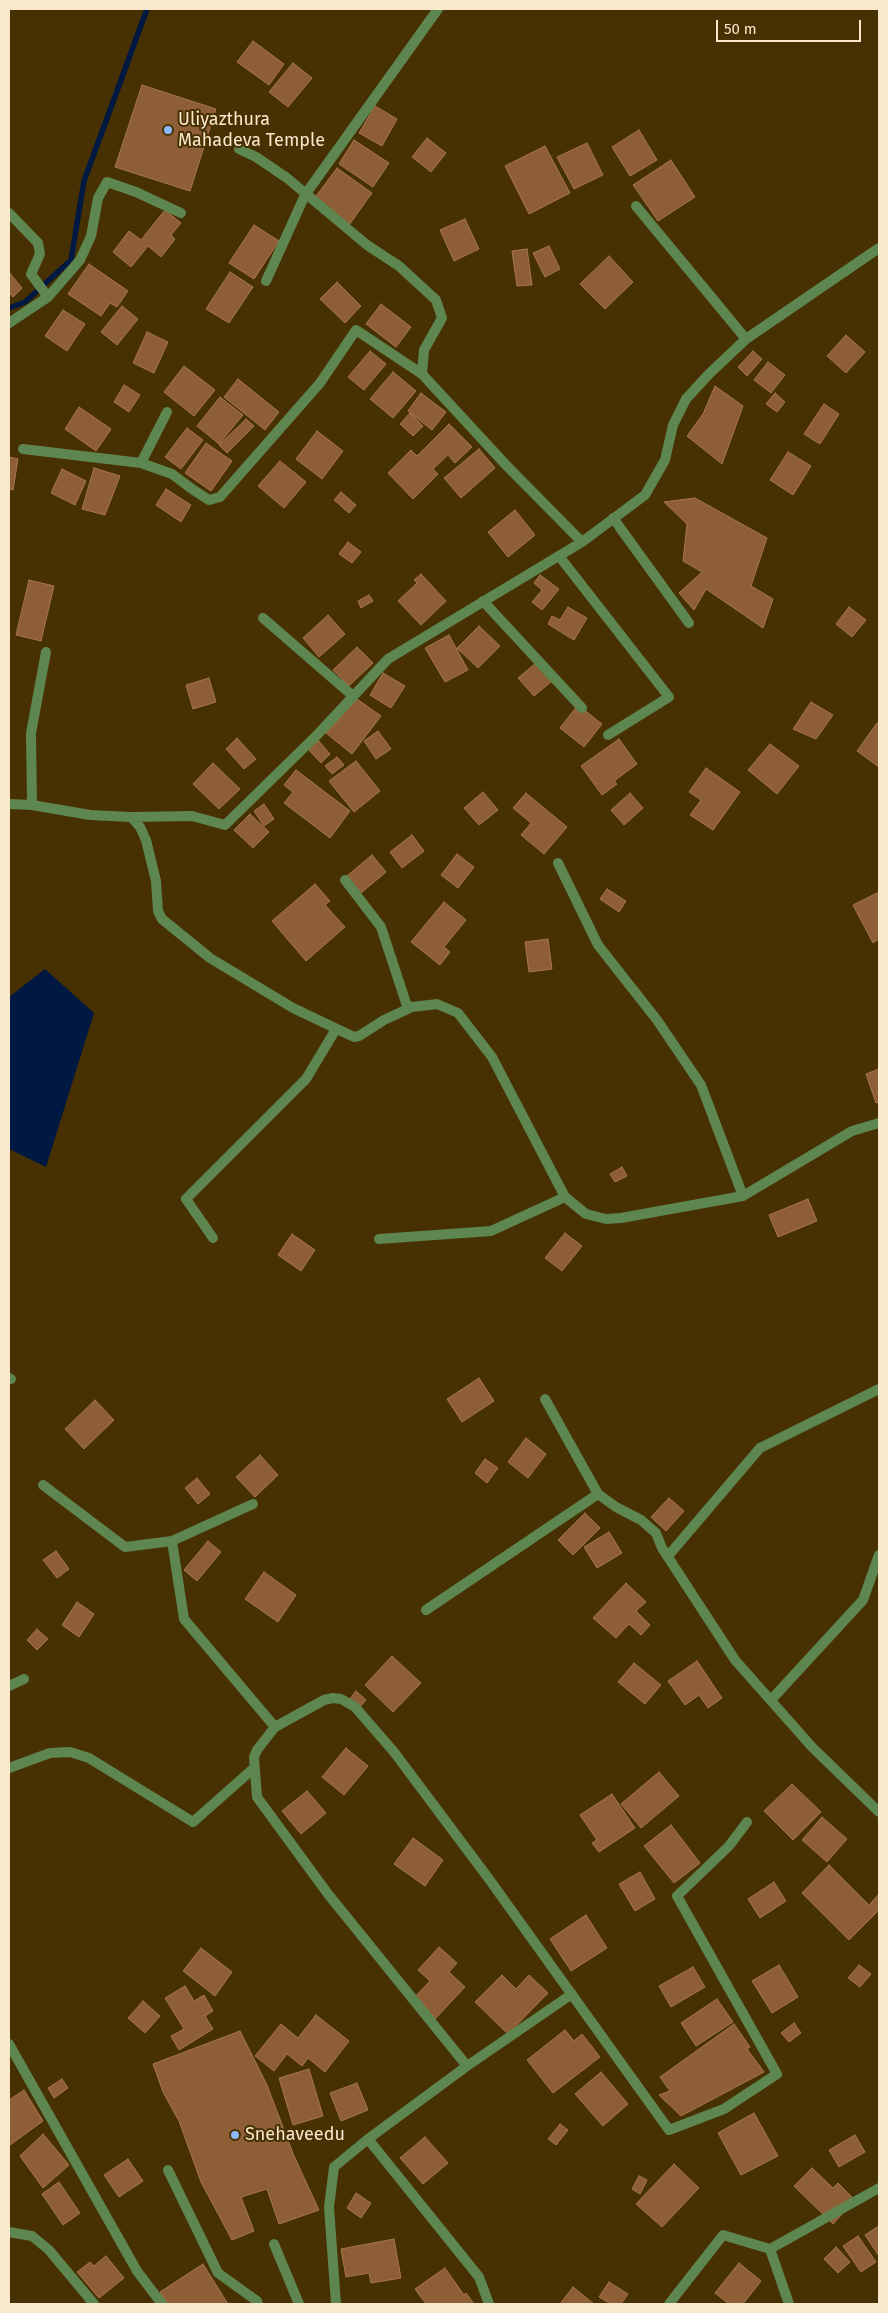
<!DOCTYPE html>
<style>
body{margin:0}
#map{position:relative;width:888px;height:2313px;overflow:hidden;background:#473002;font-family:"Fira Sans",sans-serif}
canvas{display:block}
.frame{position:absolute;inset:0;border:10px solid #fae8cc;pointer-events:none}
.scale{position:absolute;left:716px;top:20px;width:145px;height:22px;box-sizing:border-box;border:2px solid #fae8cc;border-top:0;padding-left:6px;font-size:15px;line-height:18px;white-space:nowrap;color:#fae8cc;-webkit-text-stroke:4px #473002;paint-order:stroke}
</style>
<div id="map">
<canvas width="888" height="2313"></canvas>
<div class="frame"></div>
<div class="scale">50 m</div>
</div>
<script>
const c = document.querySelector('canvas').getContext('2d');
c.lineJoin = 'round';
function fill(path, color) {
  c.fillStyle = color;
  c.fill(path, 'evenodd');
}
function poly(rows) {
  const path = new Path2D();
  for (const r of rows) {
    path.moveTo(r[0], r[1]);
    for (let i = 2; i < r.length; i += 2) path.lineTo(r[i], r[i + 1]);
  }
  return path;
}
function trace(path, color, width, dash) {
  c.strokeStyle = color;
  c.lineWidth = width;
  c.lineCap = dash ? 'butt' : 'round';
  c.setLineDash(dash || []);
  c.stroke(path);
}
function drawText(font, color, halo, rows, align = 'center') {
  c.font = font + ' "Fira Sans",sans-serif';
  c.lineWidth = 4;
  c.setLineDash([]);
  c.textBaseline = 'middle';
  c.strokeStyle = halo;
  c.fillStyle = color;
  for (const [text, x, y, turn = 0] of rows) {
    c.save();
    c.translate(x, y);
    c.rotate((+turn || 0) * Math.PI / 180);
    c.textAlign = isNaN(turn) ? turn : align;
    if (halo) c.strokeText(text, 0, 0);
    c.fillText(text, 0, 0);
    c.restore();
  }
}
const water = poly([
 [45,969,94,1013,46,1167,9,1149,9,997]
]);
const stream = poly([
 [9,308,25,302,71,260,84,181,147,9]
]);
const building = poly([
 [253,41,284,64,269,85,237,62,253,41],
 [293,63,312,78,288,107,269,92,293,63],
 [142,85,216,109,190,191,115,167,142,85],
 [375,106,397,119,382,146,359,133,375,106],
 [639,130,657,160,630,176,612,147,639,130],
 [427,138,446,153,431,172,412,157,427,138],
 [354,140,389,163,373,187,339,164,354,140],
 [587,143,603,175,574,189,557,157,587,143],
 [545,146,570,193,529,214,505,166,545,146],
 [671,160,695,197,658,221,633,185,671,160],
 [337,168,372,193,349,225,314,199,337,168],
 [165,210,181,223,171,235,175,239,161,257,148,246,131,267,113,252,129,231,141,240,165,210],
 [465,219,479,249,454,261,440,230,465,219],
 [254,225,279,241,254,279,229,263,254,225],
 [549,246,560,269,545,277,533,253,549,246],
 [527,249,532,285,517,286,512,251,527,249],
 [609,256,633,282,605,309,580,284,609,256],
 [89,264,128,291,117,307,110,303,101,316,68,294,89,264],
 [9,272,22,288,13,297,9,293,9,272],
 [230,272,253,287,229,323,206,309,230,272],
 [337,282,361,306,345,323,320,299,337,282],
 [381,304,411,327,396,347,366,324,381,304],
 [122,306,138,319,117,345,101,332,122,306],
 [63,310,85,324,67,351,45,336,63,310],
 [147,332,168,342,154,373,133,363,147,332],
 [846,335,865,352,846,373,827,356,846,335],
 [370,351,386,364,364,390,348,377,370,351],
 [753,351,762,359,747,376,738,367,753,351],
 [768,362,785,375,771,393,754,380,768,362],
 [184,366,215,390,194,416,164,392,184,366],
 [393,372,416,391,393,418,370,399,393,372],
 [238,379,279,412,265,430,224,397,238,379],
 [124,385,140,395,129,412,114,402,124,385],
 [715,386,743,406,722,464,687,436,703,414,715,386],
 [421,393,446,412,432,430,408,411,421,393],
 [775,393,785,402,777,412,766,404,775,393],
 [220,397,243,415,219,444,197,426,220,397],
 [824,404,839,414,820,444,804,434,824,404],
 [79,407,111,429,96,451,65,429,79,407],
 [410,413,423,426,413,436,400,424,410,413],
 [246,419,254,426,227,453,219,445,246,419],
 [449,424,472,447,455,463,448,455,433,469,438,474,413,499,388,473,411,450,417,456,449,424],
 [187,428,203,440,181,469,165,457,187,428],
 [317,431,343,451,322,479,296,459,317,431],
 [206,443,232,461,211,491,185,473,206,443],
 [479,449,495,468,461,498,444,478,479,449],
 [788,452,811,466,793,495,770,480,788,452],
 [9,457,18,459,13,490,9,489,9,457],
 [280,461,306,482,284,508,258,486,280,461],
 [94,468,120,476,105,515,82,509,94,468],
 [62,469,86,481,75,505,51,493,62,469],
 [166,489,191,505,181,522,156,505,166,489],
 [341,492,356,505,349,513,334,500,341,492],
 [695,498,767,538,751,586,773,599,763,628,706,589,694,610,679,593,702,572,683,561,687,524,664,502,695,498],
 [515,510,535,535,508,557,488,532,515,510],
 [348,542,361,552,352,563,339,554,348,542],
 [421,574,446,601,421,625,398,601,417,583,414,580,421,574],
 [540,575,559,589,542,610,532,602,542,590,534,583,540,575],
 [29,580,54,586,41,641,16,635,29,580],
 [369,595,373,601,361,608,358,601,369,595],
 [568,607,587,618,574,640,548,624,552,616,560,620,568,607],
 [849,607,866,620,852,637,836,624,849,607],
 [328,615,345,634,319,657,303,638,328,615],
 [479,626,500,646,478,668,457,648,479,626],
 [449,635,468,670,445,682,425,648,449,635],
 [357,647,373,663,349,686,333,670,357,647],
 [536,663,552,681,534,696,518,678,536,663],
 [383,673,405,686,391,708,370,695,383,673],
 [209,678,216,702,193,709,186,685,209,678],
 [357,699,381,716,352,754,326,733,357,699],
 [811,702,833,715,816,739,793,729,811,702],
 [578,705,602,724,584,747,560,728,578,705],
 [877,723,879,725,879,767,857,751,877,723],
 [378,731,391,749,376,759,364,741,378,731],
 [237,738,256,759,244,769,226,749,237,738],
 [619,739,637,764,614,781,617,784,602,795,581,766,619,739],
 [318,740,330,754,321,763,308,749,318,740],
 [770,744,799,766,777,794,748,770,770,744],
 [337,757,344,765,332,774,325,766,337,757],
 [356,761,380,791,354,812,329,781,356,761],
 [213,763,240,789,219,809,193,784,213,763],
 [706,768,740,792,713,830,690,815,701,800,689,792,706,768],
 [296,770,350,811,330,838,284,803,293,792,284,785,296,770],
 [483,792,498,810,479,825,464,808,483,792],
 [526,793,567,827,544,854,521,835,531,823,513,808,526,793],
 [630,793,643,808,624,825,611,810,630,793],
 [264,804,274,819,264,826,254,811,264,804],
 [250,814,269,832,253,848,234,830,250,814],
 [412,835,424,851,402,868,390,852,412,835],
 [457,854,474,867,458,888,441,875,457,854],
 [372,855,386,872,361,893,347,876,372,855],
 [315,884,330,901,325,905,345,927,306,961,272,921,315,884],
 [607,889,626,901,619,912,600,899,607,889],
 [877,893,879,897,879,939,873,943,853,905,877,893],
 [444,902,466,920,444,947,450,952,440,965,411,942,444,902],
 [548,939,552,969,529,972,525,942,548,939],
 [879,1069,879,1102,876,1103,866,1074,879,1069],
 [622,1167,627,1176,615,1182,610,1174,622,1167],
 [808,1199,817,1221,778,1237,769,1215,808,1199],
 [565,1233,582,1246,562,1271,545,1258,565,1233],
 [292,1234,315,1250,301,1271,278,1255,292,1234],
 [479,1378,494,1401,462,1422,447,1399,479,1378],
 [95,1400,114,1420,84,1449,65,1429,95,1400],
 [526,1438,546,1454,528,1478,508,1462,526,1438],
 [260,1455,278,1475,255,1497,236,1477,260,1455],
 [485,1459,498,1468,487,1483,475,1473,485,1459],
 [197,1478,210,1494,198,1504,185,1488,197,1478],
 [669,1498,684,1511,666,1531,651,1517,669,1498],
 [585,1513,600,1528,573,1555,558,1540,585,1513],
 [609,1532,622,1553,597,1568,584,1547,609,1532],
 [208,1541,221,1552,197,1581,184,1570,208,1541],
 [56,1551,69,1569,57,1578,43,1560,56,1551],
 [264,1572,296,1595,278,1622,245,1599,264,1572],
 [626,1583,646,1602,636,1611,650,1625,641,1635,629,1624,616,1638,593,1618,626,1583],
 [77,1602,94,1614,79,1637,62,1625,77,1602],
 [37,1629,48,1639,37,1650,27,1640,37,1629],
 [392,1656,421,1683,393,1712,365,1685,392,1656],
 [697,1661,722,1698,708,1708,699,1695,685,1705,668,1681,697,1661],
 [634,1663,661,1685,645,1704,618,1682,634,1663],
 [356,1691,366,1700,360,1707,350,1699,356,1691],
 [346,1748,368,1766,344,1795,322,1777,346,1748],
 [659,1772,679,1796,641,1828,621,1804,659,1772],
 [792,1784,821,1812,793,1840,764,1811,792,1784],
 [307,1791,326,1813,301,1834,282,1811,307,1791],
 [612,1794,635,1828,599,1852,592,1843,597,1840,580,1815,612,1794],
 [822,1817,847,1839,827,1862,802,1840,822,1817],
 [671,1825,700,1863,674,1883,644,1846,671,1825],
 [413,1838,443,1860,425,1886,394,1864,413,1838],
 [829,1865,869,1905,879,1894,879,1910,849,1940,802,1893,829,1865],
 [640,1872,655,1899,635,1911,619,1884,640,1872],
 [774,1882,786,1901,760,1918,748,1899,774,1882],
 [586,1915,607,1948,571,1971,550,1939,586,1915],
 [439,1947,457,1963,449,1972,465,1987,435,2019,413,1999,430,1981,418,1970,439,1947],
 [201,1948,232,1972,215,1996,183,1971,201,1948],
 [779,1965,798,1997,772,2013,752,1981,779,1965],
 [859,1965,871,1974,860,1987,848,1978,859,1965],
 [693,1967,705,1987,671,2007,659,1986,693,1967],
 [502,1975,516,1989,529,1975,548,1993,508,2034,475,2002,502,1975],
 [185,1986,194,2001,204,1995,213,2011,205,2016,213,2029,179,2050,171,2036,184,2029,165,1998,185,1986],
 [717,1999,733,2022,696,2046,681,2023,717,1999],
 [143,2001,160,2016,145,2033,128,2018,143,2001],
 [316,2015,349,2041,325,2072,308,2058,302,2066,287,2054,274,2071,255,2056,281,2024,298,2038,316,2015],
 [794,2023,801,2033,789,2042,781,2033,794,2023],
 [734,2024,750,2047,747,2049,764,2072,681,2116,659,2095,670,2091,660,2077,734,2024],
 [565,2030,574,2041,582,2034,600,2057,553,2093,527,2060,565,2030],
 [240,2031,267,2085,294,2156,319,2210,279,2224,267,2189,241,2197,254,2231,232,2240,201,2182,179,2121,163,2092,153,2064,240,2031],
 [309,2069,323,2116,293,2125,279,2078,309,2069],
 [601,2072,628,2104,603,2126,575,2094,601,2072],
 [62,2079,68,2088,54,2098,48,2088,62,2079],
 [357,2083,368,2110,341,2121,330,2093,357,2083],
 [24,2090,43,2121,10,2145,9,2142,9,2100,24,2090],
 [754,2113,778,2156,741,2175,718,2133,754,2113],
 [560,2124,568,2130,556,2145,548,2139,560,2124],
 [43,2134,69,2165,43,2188,20,2156,43,2134],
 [855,2135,865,2152,839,2167,829,2150,855,2135],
 [425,2137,448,2163,423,2184,400,2158,425,2137],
 [128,2159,143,2181,119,2197,104,2175,128,2159],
 [674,2164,699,2188,662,2227,636,2204,674,2164],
 [812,2168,833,2188,838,2183,855,2200,833,2224,794,2186,812,2168],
 [639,2176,647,2180,640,2194,632,2189,639,2176],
 [59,2182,80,2213,63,2225,42,2194,59,2182],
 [356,2193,371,2203,361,2218,347,2208,356,2193],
 [879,2226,879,2256,865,2235,879,2226],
 [858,2236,876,2262,861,2272,843,2246,858,2236],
 [394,2239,401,2278,371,2283,369,2273,346,2277,341,2249,394,2239],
 [836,2247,850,2262,838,2273,824,2259,836,2247],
 [106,2256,124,2278,99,2298,77,2272,90,2262,94,2266,106,2256],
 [739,2263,761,2281,743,2304,729,2304,715,2293,739,2263],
 [203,2264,228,2304,168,2304,160,2292,203,2264],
 [445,2268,464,2295,466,2293,474,2304,426,2304,415,2289,445,2268],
 [609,2282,628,2294,621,2304,611,2304,599,2297,609,2282],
 [573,2287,594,2304,560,2304,573,2287]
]);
const service = poly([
 [559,556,669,697,608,735],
 [274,2244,299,2304]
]);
const minor = poly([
 [636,206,746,339],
 [9,213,38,243,40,254,31,274,48,297],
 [266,281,305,195,438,9],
 [9,323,48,297,80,260,91,236,98,198,107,182,136,192,181,213],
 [23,449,141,463,172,474,192,489,209,500,220,497,320,383,356,330,422,374],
 [141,463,167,412],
 [613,518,689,623],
 [582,542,645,495,665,460,673,425,686,399,709,374,746,339,879,248],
 [483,601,582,708],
 [263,618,353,696],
 [9,804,32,805,90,815,131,817,192,816,225,825,318,734,388,659,582,542,506,465,422,374,424,350,442,318,436,300,399,266,367,245,287,178,256,157,239,149],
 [32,805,31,733,46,652],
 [131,817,140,827,146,840,156,881,158,911,162,919,210,958,293,1008,354,1037,359,1036,384,1020,412,1007,437,1004,458,1013,492,1057,565,1197,586,1214,606,1219,621,1218,743,1196,852,1131,879,1123],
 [558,863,598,945,657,1020,701,1085,743,1196],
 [345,880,381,927,408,1009],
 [213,1238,186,1199,306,1079,336,1029],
 [379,1239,491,1231,565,1197],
 [9,1378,11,1379],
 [545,1399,598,1494,616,1507,641,1520,656,1533,662,1548,735,1660,812,1747,879,1812],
 [43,1485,125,1547,172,1541,184,1619,275,1727],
 [172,1541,253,1504],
 [668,1556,760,1448,879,1389],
 [426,1610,598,1494],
 [9,1686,24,1679],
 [771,1700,863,1600,879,1555],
 [9,1768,50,1753,70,1752,89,1758,193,1822,254,1768],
 [9,2044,137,2271,162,2304],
 [467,2066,572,1994],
 [368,2139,467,2066,328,1894,257,1797,254,1757,257,1750,275,1727,324,1700,333,1698,341,1699,355,1707,394,1752,489,1879,669,2130,724,2109,777,2074,677,1896,729,1846,747,1822],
 [168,2170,218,2273,257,2301,258,2304],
 [9,2232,32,2236,49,2250,94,2304],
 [336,2304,329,2207,334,2167,368,2139,479,2277,489,2304],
 [669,2304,723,2235,770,2249],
 [789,2304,770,2249,879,2188]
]);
const markers = [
 [168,130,5,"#8db9fc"],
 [235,2135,5,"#8db9fc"]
];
const poiNames = [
 ["Uliyazthura",178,120],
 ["Mahadeva Temple",178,141],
 ["Snehaveedu",245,2135]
];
fill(water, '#001943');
trace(stream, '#001943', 5.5);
fill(building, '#8e5e37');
trace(building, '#a8764e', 1);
trace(service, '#5d8650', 10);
trace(minor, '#5d8650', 10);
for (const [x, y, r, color] of markers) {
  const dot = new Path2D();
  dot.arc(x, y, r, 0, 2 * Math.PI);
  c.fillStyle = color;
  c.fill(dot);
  trace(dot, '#473002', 2);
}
drawText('18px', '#fae8cc', '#473002', poiNames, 'left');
</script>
